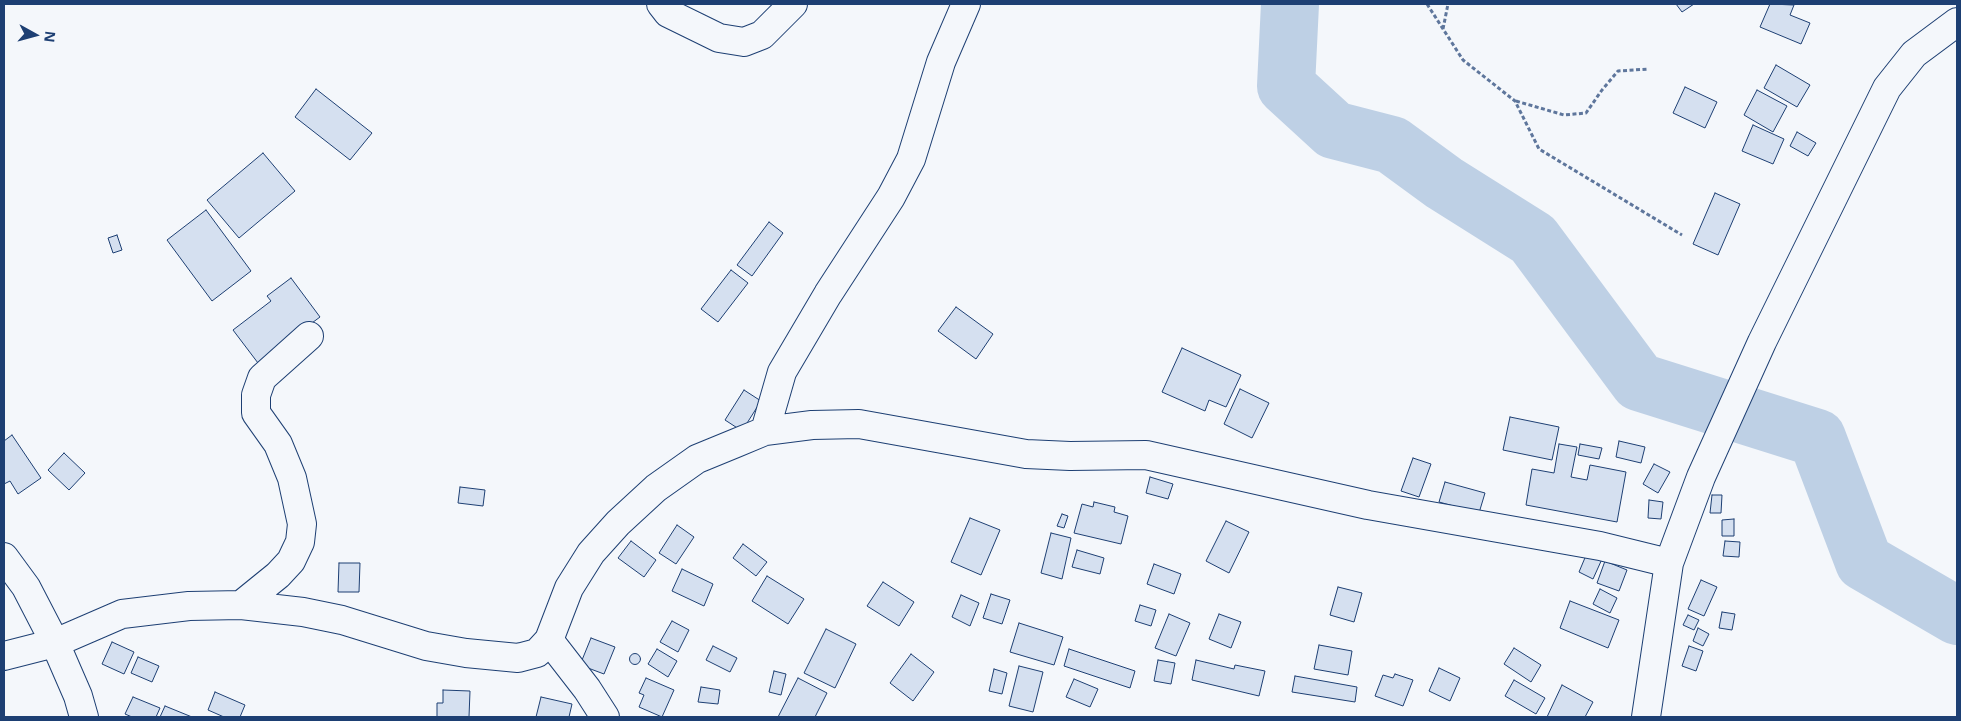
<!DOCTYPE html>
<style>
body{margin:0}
#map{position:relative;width:1961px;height:721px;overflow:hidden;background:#f4f7fb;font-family:"Open Sans",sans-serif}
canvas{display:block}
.frame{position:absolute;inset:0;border:5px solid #1d3f73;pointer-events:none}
.north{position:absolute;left:10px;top:10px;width:50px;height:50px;-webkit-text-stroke:4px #f4f7fb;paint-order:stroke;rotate:97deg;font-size:14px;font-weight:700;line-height:20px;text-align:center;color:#1d3f73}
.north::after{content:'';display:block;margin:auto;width:18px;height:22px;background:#1d3f73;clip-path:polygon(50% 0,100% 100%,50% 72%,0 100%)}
</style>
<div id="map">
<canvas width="1961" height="721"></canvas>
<div class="frame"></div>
<div class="north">N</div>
</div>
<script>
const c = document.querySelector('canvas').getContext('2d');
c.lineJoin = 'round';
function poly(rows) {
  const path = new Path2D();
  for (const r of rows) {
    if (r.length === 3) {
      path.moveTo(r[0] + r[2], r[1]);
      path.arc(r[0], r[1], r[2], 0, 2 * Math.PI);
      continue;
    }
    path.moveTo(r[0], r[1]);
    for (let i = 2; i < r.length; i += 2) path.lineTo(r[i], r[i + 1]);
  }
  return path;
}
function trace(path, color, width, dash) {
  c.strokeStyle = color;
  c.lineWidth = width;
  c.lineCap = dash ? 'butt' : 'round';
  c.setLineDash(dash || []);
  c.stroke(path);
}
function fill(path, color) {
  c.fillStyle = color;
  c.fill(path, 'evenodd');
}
const river = poly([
 [1290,4,1286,86,1334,130,1392,145,1444,183,1533,239,1639,382,1817,438,1864,562,1957,616]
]);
const building = poly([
 [1676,4,1694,4,1682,12,1676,4],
 [1770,4,1794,5,1790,15,1810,23,1801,44,1760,27,1770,4],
 [1776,65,1810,85,1797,107,1764,88,1776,65],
 [1685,87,1717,102,1705,128,1673,113,1685,87],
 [316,89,372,133,350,160,295,117,316,89],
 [1757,90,1787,106,1773,132,1744,115,1757,90],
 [1753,125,1784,139,1773,164,1742,151,1753,125],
 [1797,132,1816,143,1808,156,1790,146,1797,132],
 [263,153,295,191,239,238,207,200,263,153],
 [1715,193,1740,204,1718,255,1693,244,1715,193],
 [206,210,251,271,212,301,167,240,206,210],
 [769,222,783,233,752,276,737,265,769,222],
 [117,235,122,250,113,253,108,238,117,235],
 [731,270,748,283,718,322,701,309,731,270],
 [291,278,320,317,258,363,233,330,271,301,267,296,291,278],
 [956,307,993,334,976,359,938,331,956,307],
 [1182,348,1241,375,1226,407,1209,400,1205,411,1162,392,1182,348],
 [1240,389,1269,403,1252,438,1224,424,1240,389],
 [744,390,761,401,742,431,725,420,744,390],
 [1510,417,1559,427,1552,460,1503,450,1510,417],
 [12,435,41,478,18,494,10,481,4,484,4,441,12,435],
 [1619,441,1645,447,1641,463,1616,457,1619,441],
 [1559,444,1577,447,1571,477,1587,480,1590,465,1626,472,1617,522,1526,505,1532,469,1554,473,1559,444],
 [1580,444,1602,448,1599,459,1578,455,1580,444],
 [64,453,85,473,69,490,48,470,64,453],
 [1413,458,1431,464,1419,497,1401,491,1413,458],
 [1654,464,1670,472,1658,493,1643,484,1654,464],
 [1150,477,1173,484,1168,499,1146,493,1150,477],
 [1445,482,1485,493,1479,513,1439,502,1445,482],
 [460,487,485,490,483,506,458,503,460,487],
 [1712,495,1722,495,1721,513,1710,513,1712,495],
 [1649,500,1663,502,1661,519,1648,518,1649,500],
 [1094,502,1115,507,1114,512,1128,516,1121,544,1074,533,1082,504,1093,507,1094,502],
 [1062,514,1068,516,1064,528,1057,526,1062,514],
 [970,518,1000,530,981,575,951,562,970,518],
 [1734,519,1734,536,1722,536,1722,520,1734,519],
 [1226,521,1249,532,1229,573,1206,561,1226,521],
 [677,525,694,537,676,564,659,553,677,525],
 [1051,533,1071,538,1062,579,1041,573,1051,533],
 [631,541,656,560,644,577,618,558,631,541],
 [1725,541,1740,542,1739,557,1723,556,1725,541],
 [743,544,767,562,756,576,733,558,743,544],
 [1077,550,1104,558,1100,574,1072,567,1077,550],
 [1587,553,1602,559,1593,579,1579,572,1587,553],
 [1605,561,1627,570,1619,591,1597,583,1605,561],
 [339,563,360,563,359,592,338,592,339,563],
 [1154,564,1181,574,1174,594,1147,584,1154,564],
 [682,569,713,584,704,606,672,591,682,569],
 [767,576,804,599,788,624,752,601,767,576],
 [1701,580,1717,587,1704,616,1688,609,1701,580],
 [883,582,914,602,899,626,867,606,883,582],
 [1338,587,1362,593,1354,622,1330,615,1338,587],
 [1600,589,1617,598,1610,613,1593,604,1600,589],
 [991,594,1010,600,1002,624,983,618,991,594],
 [961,595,979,603,970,626,952,617,961,595],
 [1570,601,1619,620,1608,648,1560,628,1570,601],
 [1140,605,1156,610,1151,626,1135,621,1140,605],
 [1722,612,1735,614,1732,630,1719,628,1722,612],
 [1169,614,1190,623,1176,656,1155,648,1169,614],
 [1219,614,1241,622,1231,648,1209,639,1219,614],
 [1688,615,1699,620,1694,630,1683,625,1688,615],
 [672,621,689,630,678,652,660,642,672,621],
 [1019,623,1063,637,1054,665,1010,652,1019,623],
 [1698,628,1709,634,1703,646,1693,641,1698,628],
 [826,629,856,644,835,688,804,673,826,629],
 [591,638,615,647,604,674,580,665,591,638],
 [112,642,134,652,124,674,102,664,112,642],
 [1319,645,1352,651,1348,675,1314,669,1319,645],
 [713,646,737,658,730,672,706,660,713,646],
 [1689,646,1703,651,1696,671,1682,666,1689,646],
 [1514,648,1541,665,1531,682,1504,664,1514,648],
 [657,649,677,661,668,677,648,664,657,649],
 [1069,649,1135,671,1130,688,1064,666,1069,649],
 [635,659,5.5],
 [911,654,934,672,913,701,890,683,911,654],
 [138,657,159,666,152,682,131,673,138,657],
 [1158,660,1175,663,1171,684,1154,681,1158,660],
 [1196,660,1234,669,1235,665,1265,671,1259,696,1192,680,1196,660],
 [1019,666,1043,672,1033,712,1009,706,1019,666],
 [1439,668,1460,678,1450,701,1429,691,1439,668],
 [994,669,1007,673,1002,694,989,691,994,669],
 [774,671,786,674,781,695,769,692,774,671],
 [1395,674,1413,680,1403,706,1375,696,1383,675,1393,678,1395,674],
 [1295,676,1357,687,1355,702,1292,692,1295,676],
 [646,678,674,690,662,717,639,707,644,695,639,693,646,678],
 [798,678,827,693,815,717,778,717,798,678],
 [1074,679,1098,689,1090,707,1066,697,1074,679],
 [1514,680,1545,698,1536,714,1505,696,1514,680],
 [1562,685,1593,702,1585,717,1547,717,1562,685],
 [701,687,720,690,718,704,698,702,701,687],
 [443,690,470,691,469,717,437,717,437,703,443,703,443,690],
 [215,692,245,705,240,717,224,717,208,710,215,692],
 [133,697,160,708,156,717,132,717,125,714,133,697],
 [541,697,572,704,569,717,536,717,541,697],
 [165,706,192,717,160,717,165,706]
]);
const path = poly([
 [1427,4,1463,60,1515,101,1539,149,1682,235],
 [1443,29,1448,4],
 [1516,101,1564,115,1586,113,1602,90,1618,71,1649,69]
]);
const minor = poly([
 [661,4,668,13,719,38,744,42,762,35,793,4],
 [765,431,782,372,828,294,891,197,911,159,941,62,966,4],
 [4,557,26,587,55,643,78,696,84,717],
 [241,605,278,575,291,561,300,542,302,524,292,478,278,444,256,413,256,395,262,378,309,336],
 [549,640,587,689,605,717],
 [4,656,55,643,122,614,189,606,241,605,303,612,342,620,426,646,466,653,518,658,537,653,549,640,569,588,591,553,618,523,656,488,697,459,736,443,765,431,812,425,859,424,1026,454,1070,456,1146,455,1368,505,1600,546,1669,563],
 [1646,717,1669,563,1701,477,1762,342,1887,88,1914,54,1957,22]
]);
trace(river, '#bed0e5', 58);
fill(building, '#d5e0f0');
trace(building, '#1d3f73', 1);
trace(minor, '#1d3f73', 30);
trace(path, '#5e769c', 3, [4, 2.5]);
trace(minor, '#f4f7fb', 28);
</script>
